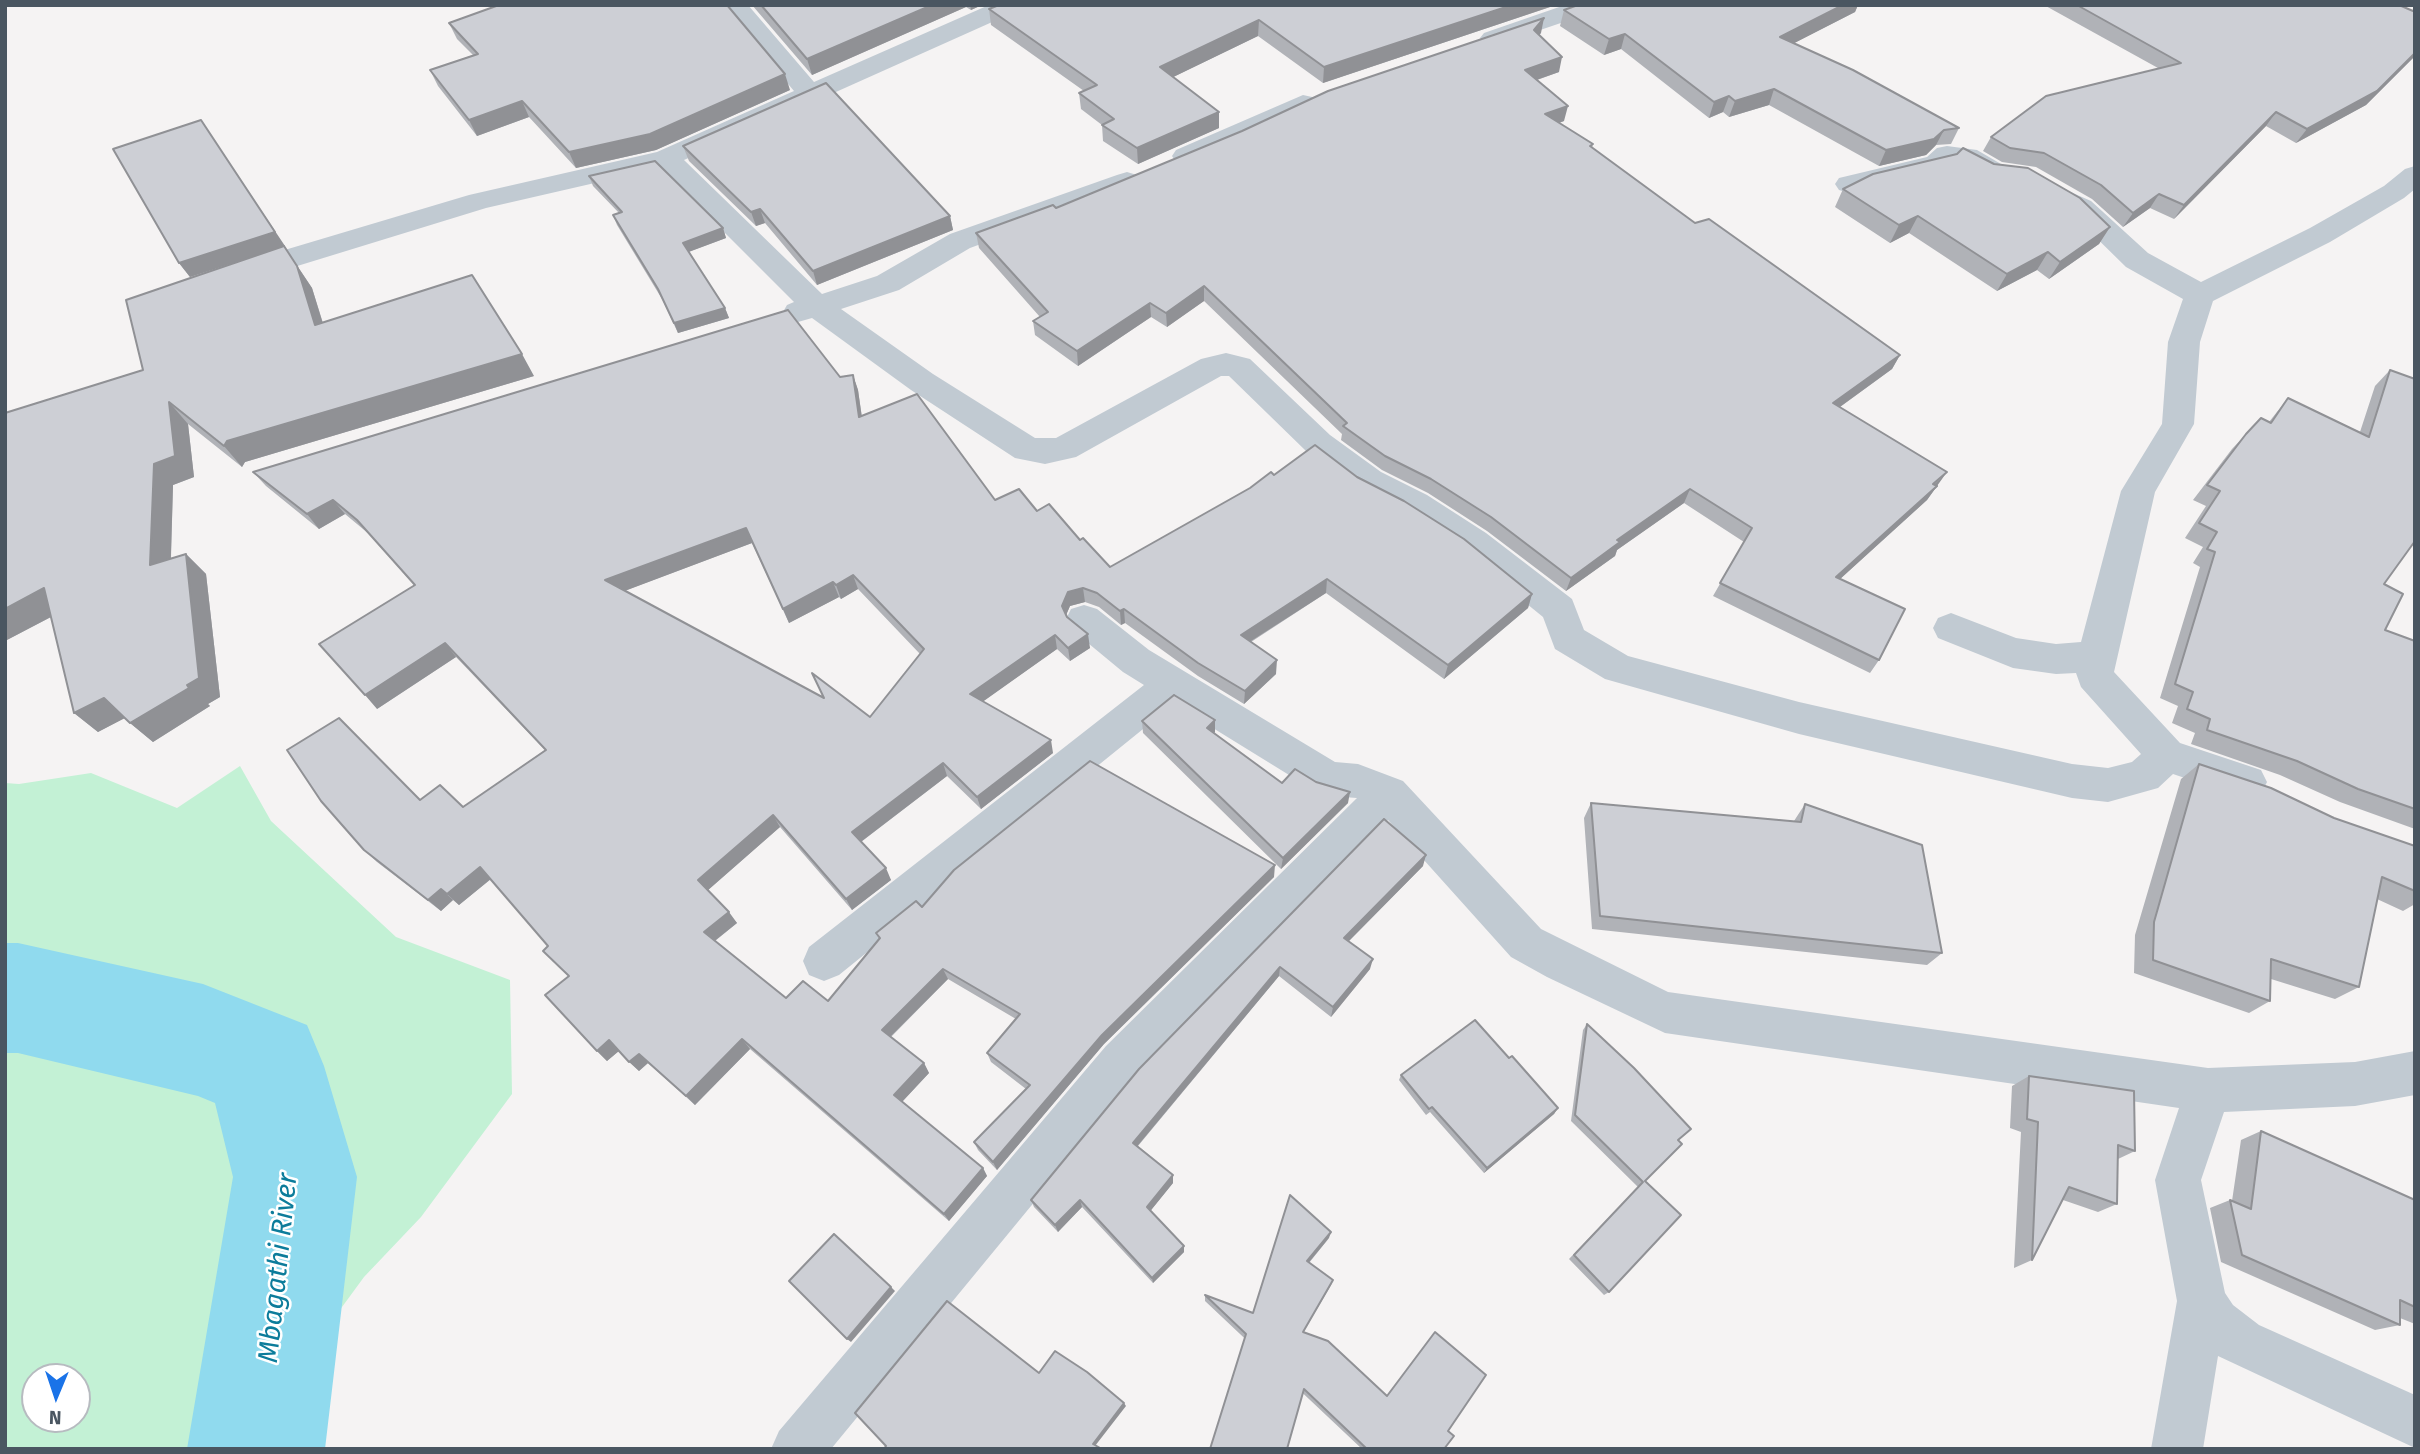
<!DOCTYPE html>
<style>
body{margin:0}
#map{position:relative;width:2420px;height:1454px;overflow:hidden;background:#f5f3f3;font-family:"Fira Sans",sans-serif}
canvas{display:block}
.frame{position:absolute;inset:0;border:7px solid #4a5661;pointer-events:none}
.north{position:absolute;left:21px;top:1363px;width:70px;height:70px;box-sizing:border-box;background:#fff;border:2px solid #b7bbc0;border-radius:50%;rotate:182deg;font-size:19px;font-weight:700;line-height:28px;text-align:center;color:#4a5661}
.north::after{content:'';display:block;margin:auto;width:24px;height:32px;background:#1a73e8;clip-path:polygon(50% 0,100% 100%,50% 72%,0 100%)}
</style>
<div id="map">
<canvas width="2420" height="1454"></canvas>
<div class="frame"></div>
<div class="north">N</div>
</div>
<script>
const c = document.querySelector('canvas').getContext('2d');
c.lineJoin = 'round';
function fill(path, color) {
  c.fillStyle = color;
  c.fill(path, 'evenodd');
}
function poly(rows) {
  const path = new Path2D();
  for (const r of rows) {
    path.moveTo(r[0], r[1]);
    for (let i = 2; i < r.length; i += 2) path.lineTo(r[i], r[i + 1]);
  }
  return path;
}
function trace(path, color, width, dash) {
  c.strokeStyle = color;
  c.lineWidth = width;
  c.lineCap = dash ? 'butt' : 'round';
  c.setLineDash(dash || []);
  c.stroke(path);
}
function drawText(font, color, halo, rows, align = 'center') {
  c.font = font + ' "Fira Sans",sans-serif';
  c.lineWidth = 5;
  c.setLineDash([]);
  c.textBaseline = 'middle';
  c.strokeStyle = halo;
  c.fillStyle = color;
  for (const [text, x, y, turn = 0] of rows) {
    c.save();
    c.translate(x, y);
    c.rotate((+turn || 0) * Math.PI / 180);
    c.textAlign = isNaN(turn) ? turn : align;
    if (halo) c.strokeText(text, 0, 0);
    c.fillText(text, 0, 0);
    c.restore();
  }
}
const green = poly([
 [240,766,271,821,396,937,510,980,512,1094,421,1217,364,1277,238,1449,5,1449,5,783,19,784,91,773,177,808],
 [35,1377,77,1377,77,1419,35,1419]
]);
const river = poly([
 [5,943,18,943,203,984,307,1025,324,1066,357,1177,325,1449,187,1449,233,1177,215,1103,198,1096,18,1053,5,1053,5,943]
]);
const minor = poly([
 [722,5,748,5,814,82,989,5,1022,5,1019,10,684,160,822,294,877,276,950,234,1117,175,1127,172,1137,175,1141,181,1137,187,970,248,899,290,841,309,933,374,1035,438,1056,438,1201,359,1226,353,1250,359,1330,435,1381,472,1427,495,1486,533,1572,599,1584,630,1628,656,1799,702,2072,764,2108,768,2132,762,2141,754,2081,687,2076,673,2056,674,2013,668,1938,638,1933,628,1938,618,1951,613,2016,638,2056,644,2081,642,2121,491,2162,424,2168,342,2183,299,2126,267,2071,213,2056,205,2052,199,2056,193,2066,190,2091,201,2148,253,2201,282,2310,228,2384,186,2405,169,2415,166,2415,189,2404,198,2330,242,2213,301,2200,342,2194,424,2155,492,2114,672,2180,743,2261,770,2267,782,2261,794,2247,799,2173,774,2158,788,2108,802,2072,798,1799,734,1605,679,1555,649,1543,617,1462,551,1403,513,1357,490,1306,451,1229,376,1221,376,1076,457,1045,464,1015,458,911,390,812,318,798,322,787,319,783,312,787,305,794,302,660,168,486,208,242,283,231,280,227,273,231,266,469,195,657,152,794,91,722,5],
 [1565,5,1602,5,1599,10,1502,43,1493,46,1484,43,1480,38,1484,33,1565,5],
 [1303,95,1312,97,1316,103,1312,109,1196,162,1186,164,1176,162,1172,156,1176,150,1303,95],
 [1947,146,1977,150,2001,164,2012,167,2016,173,2012,179,1995,182,1953,163,1947,169,1849,193,1839,190,1835,184,1839,178,1927,157,1937,148,1947,146],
 [1084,605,1097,609,1149,650,1335,762,1358,764,1403,781,1541,929,1668,992,2208,1068,2355,1062,2415,1051,2415,1095,2355,1106,2224,1112,2201,1180,2225,1293,2233,1305,2259,1325,2415,1395,2415,1448,2218,1356,2203,1449,2151,1449,2177,1301,2155,1180,2179,1108,1665,1033,1547,977,1511,957,1388,820,1138,1076,831,1449,771,1449,779,1431,1106,1046,1357,798,1329,796,1315,791,1174,704,839,975,824,981,809,975,803,961,809,947,1144,685,1123,672,1071,629,1066,619,1071,609,1084,605]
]);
const wall = poly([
 [752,5,982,5,971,10,966,7,812,75],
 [999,5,1556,5,1323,83,1258,36,1173,77,1219,112,1219,128,1138,164,1103,141,1102,125,1081,109,1079,93,1084,91,991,25,989,9],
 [1578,5,1858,5,1855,12,1794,43,1959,128,1951,144,1936,145,1926,155,1879,166,1769,105,1729,117,1723,112,1709,118,1621,49,1604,55,1560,26,1564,10],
 [2044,5,2399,5,2413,11,2415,10,2415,56,2366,105,2296,143,2266,126,2174,219,2150,208,2123,227,2092,199,2036,167,2002,162,1983,151,1991,137,2158,68],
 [449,23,790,90,656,150,576,168,529,117,477,136,438,86,430,70,473,55,457,39],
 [1541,33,1539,35,1559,72,1537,80,1564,121,1559,123,1593,144,1592,148,1695,223,1900,355,1892,369,1840,407,1938,486,1935,489,1927,500,1840,579,1879,660,1870,673,1713,596,1744,542,1684,503,1617,550,1615,556,1566,591,1487,531,1428,493,1382,470,1341,440,1342,434,1204,301,1167,327,1151,317,1078,366,1035,335,1033,321,1040,317,979,248,976,233,1056,208],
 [683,146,950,216,953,230,817,285,765,223,756,226,689,161],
 [589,176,723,228,726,238,688,252,725,308,729,318,678,333,662,299,617,225,613,215,619,213,593,186],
 [1843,189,2110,227,2099,244,2049,279,2037,270,1997,291,1909,233,1890,243,1835,207],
 [284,246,312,288,323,323,534,376,245,462,242,467,188,424,194,477,173,485,171,558,186,554,206,574,220,697,208,704,210,706,153,742,124,718,98,732,74,713,51,617,5,641,143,370,230,264,190,277,179,263],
 [2390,370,2384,584,2385,630,2415,641,2415,829,2340,802,2280,775,2191,744,2195,733,2172,723,2178,706,2160,698,2200,567,2193,563,2203,547,2185,538,2206,506,2193,500,2232,449,2246,434,2269,422,2288,398,2360,432,2375,386],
 [853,375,858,390,862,417,995,500,1037,511,1080,540,1110,567,1274,475,1357,477,1532,594,1528,608,1444,679,1326,593,1251,642,1276,674,1244,704,1198,676,1125,623,1121,625,1099,607,1085,602,1070,606,1066,615,1090,648,1070,661,1057,649,983,701,1053,753,981,809,947,776,861,842,891,880,852,910,780,827,708,890,737,923,715,941,786,998,828,1001,879,939,876,933,922,907,1274,877,1104,1044,997,1170,978,1150,974,1142,1026,1089,991,1062,987,1053,1016,1019,948,979,891,1037,924,1063,929,1073,902,1102,983,1168,987,1176,949,1221,750,1049,695,1105,648,1063,639,1071,619,1051,607,1061,597,1051,569,976,548,946,491,879,459,905,453,900,441,911,377,862,364,850,420,800,463,807,545,750,456,657,377,709,414,585,369,534,345,514,319,529,266,486,253,472],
 [752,543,789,623,839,597,841,599,858,589,920,654,870,717,823,698,624,591],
 [1215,720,1215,732,1214,733,1282,783,1348,803,1281,869,1143,733,1142,721],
 [2199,764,2334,818,2415,846,2415,904,2403,911,2377,899,2359,987,2335,999,2271,979,2270,1001,2249,1013,2134,973,2135,935,2181,779],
 [1591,803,1794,821,1805,804,1942,953,1927,965,1592,929,1584,818],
 [1384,819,1423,866,1349,941,1370,969,1331,1017,1279,976,1138,1146,1173,1175,1173,1183,1150,1211,1184,1246,1184,1252,1153,1283,1082,1207,1058,1232,1034,1207,1031,1200],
 [1587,1024,1678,1140,1645,1181,1609,1292,1604,1295,1569,1259,1638,1187,1571,1121,1583,1030],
 [1509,1058,1558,1108,1554,1114,1484,1173,1430,1112,1426,1115,1399,1080,1401,1075],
 [2029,1076,2135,1151,2118,1159,2117,1204,2098,1212,2063,1200,2032,1260,2014,1268,2021,1132,2010,1128,2012,1086],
 [2261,1131,2415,1200,2415,1324,2400,1318,2400,1325,2375,1330,2221,1262,2210,1208,2230,1200,2232,1201,2241,1140],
 [1329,1238,1309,1263,1333,1280,1303,1332,1387,1396,1448,1431,1444,1449,1362,1449,1205,1301,1205,1295,1253,1313]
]);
const shadedWall = poly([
 [932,5,966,5,966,7,812,75,807,59],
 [970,5,982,5,971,10],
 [1512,5,1556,5,1323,83,1324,67],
 [1843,5,1858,5,1855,12,1775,53,1780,37],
 [1544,18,1541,33,1531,45,1534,30],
 [1259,20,1258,36,1161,83,1160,67],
 [1625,34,1621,49,1604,55,1609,39],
 [2415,53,2415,56,2366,105,2296,143,2307,129],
 [1562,57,1559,72,1522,85,1525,70],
 [785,74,790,90,656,150,576,168,569,152],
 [1774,89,1769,105,1729,117,1735,101],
 [1729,96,1723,112,1709,118,1714,102],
 [522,101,529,117,477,136,469,120],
 [1568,106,1564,121,1542,129,1545,114],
 [1219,112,1219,128,1138,164,1137,148],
 [2276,112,2266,126,2174,219,2184,205],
 [201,120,285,246,190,277,179,263],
 [1944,130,1936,145,1926,155,1879,166,1886,150],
 [2159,194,2150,208,2123,227,2133,213],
 [760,209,765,223,756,226,751,212],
 [950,216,953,230,817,285,813,271],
 [1918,216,1909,233,1890,243,1899,225],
 [2110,227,2099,244,2049,279,2060,262],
 [723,228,726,238,686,253,683,243],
 [284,246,312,288,330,347,315,325],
 [2048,252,2037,270,1997,291,2007,274],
 [1204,286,1204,301,1167,327,1166,313],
 [1150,303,1151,317,1078,366,1077,351],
 [725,308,729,318,678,333,674,323],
 [522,354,534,376,245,462,242,467,224,446,227,441],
 [1900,355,1892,369,1826,417,1833,403],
 [853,375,858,390,864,433,859,417],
 [169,402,188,424,194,477,173,485,170,585,150,565,154,464],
 [1947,472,1927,500,1828,590,1836,577],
 [1690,489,1684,503,1617,550,1615,556,1566,591,1571,578,1617,540],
 [333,500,345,514,319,529,307,514],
 [746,528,752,543,614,595,605,580],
 [186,554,206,574,220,697,208,704,210,706,153,742,130,723,187,685],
 [853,575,858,589,841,599,836,585],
 [1327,579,1326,593,1240,648,1241,635],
 [833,582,839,597,789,623,783,609],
 [44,588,68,608,5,641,5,609],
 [1083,588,1085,602,1070,606,1064,620,1062,606,1068,592],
 [1532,594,1528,608,1444,679,1448,665],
 [1124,609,1125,623,1121,625,1120,611],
 [1088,634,1090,648,1070,661,1068,648],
 [1055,635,1057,649,974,708,970,694],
 [445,643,456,657,377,709,365,695],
 [1277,660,1276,674,1244,704,1245,691],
 [104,698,127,717,98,732,74,713],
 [1215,720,1215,732,1207,740,1207,728],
 [1051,740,1053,753,981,809,977,797],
 [943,763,947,776,858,844,852,832],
 [1350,792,1348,803,1281,869,1283,858],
 [773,815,780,827,707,891,698,880],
 [1426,855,1423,866,1342,948,1344,938],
 [1275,865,1274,877,1104,1044,997,1170,993,1162,1102,1035],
 [480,867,492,878,459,905,447,894],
 [886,868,891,880,852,910,846,899],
 [441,889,453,900,441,911,428,900],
 [729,912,737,923,712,943,704,932],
 [1373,959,1370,969,1331,1017,1333,1007],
 [1280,967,1279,976,1134,1150,1133,1143],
 [943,969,948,979,888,1039,882,1030],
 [742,1039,750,1049,695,1105,686,1096],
 [609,1040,620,1050,607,1061,597,1051],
 [639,1054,648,1063,639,1071,629,1062],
 [924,1063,929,1073,900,1104,894,1095],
 [1558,1108,1554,1114,1484,1173,1487,1168],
 [983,1168,987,1176,949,1221,944,1214],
 [1173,1175,1173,1183,1148,1214,1147,1207],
 [1080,1200,1082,1207,1058,1232,1055,1225],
 [1331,1232,1329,1238,1305,1267,1307,1261],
 [1184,1246,1184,1252,1153,1283,1152,1278],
 [1333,1280,1331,1285,1301,1336,1303,1332],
 [891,1287,895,1291,851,1342,847,1339],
 [1124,1403,1126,1406,1095,1446,1093,1444]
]);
const building = poly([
 [499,5,727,5,785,74,650,134,569,152,522,101,469,120,430,70,478,54,449,23,499,5],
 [761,5,932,5,807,59,761,5],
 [999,5,1512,5,1324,67,1259,20,1160,67,1219,112,1137,148,1102,125,1114,119,1079,93,1097,85,989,9,999,5],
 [1578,5,1843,5,1780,37,1853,70,1959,128,1944,130,1934,139,1886,150,1774,89,1735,101,1729,96,1714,102,1625,34,1609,39,1564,10,1578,5],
 [2077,5,2399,5,2413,11,2415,10,2415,53,2377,91,2307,129,2276,112,2184,205,2159,194,2133,213,2101,185,2044,153,2010,148,1991,137,2046,96,2181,63,2077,5],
 [1544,18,1534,30,1562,57,1525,70,1568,106,1545,114,1593,144,1590,146,1695,223,1709,219,1900,355,1833,403,1947,472,1933,484,1937,486,1836,577,1905,609,1879,660,1720,583,1752,528,1690,489,1617,540,1620,542,1571,578,1491,517,1431,479,1385,456,1343,426,1347,423,1204,286,1166,313,1150,303,1077,351,1033,321,1048,312,976,233,1053,205,1056,208,1242,131,1328,91,1544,18],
 [826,83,950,216,813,271,760,209,751,212,683,146,826,83],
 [201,120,275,232,179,263,113,149,201,120],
 [1963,148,1994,164,2028,168,2080,198,2110,227,2060,262,2048,252,2007,274,1918,216,1899,225,1843,189,1873,174,1957,154,1963,148],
 [655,161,723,228,683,243,725,308,674,323,658,289,613,215,622,212,589,176,655,161],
 [284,246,297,266,315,325,472,275,522,354,227,441,224,446,169,402,175,456,154,464,150,565,186,554,199,678,187,685,189,688,130,723,104,698,74,713,44,588,5,609,5,413,143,370,126,300,284,246],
 [788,310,840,377,853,375,859,417,917,394,995,500,1019,489,1037,511,1049,504,1080,540,1083,538,1110,567,1250,488,1271,472,1274,475,1315,445,1357,477,1404,501,1464,539,1532,594,1448,665,1327,579,1241,635,1277,660,1245,691,1198,663,1124,609,1120,611,1097,593,1083,588,1068,592,1062,606,1067,617,1088,634,1068,648,1055,635,970,694,1051,740,977,797,943,763,852,832,886,868,846,899,773,815,698,880,729,912,704,932,786,998,803,981,828,1001,880,938,876,933,916,901,922,907,954,870,1090,761,1275,865,1102,1035,993,1162,974,1142,1030,1085,987,1053,1020,1014,943,969,882,1030,924,1063,894,1095,983,1168,944,1214,742,1039,686,1096,639,1054,629,1062,609,1040,597,1051,545,995,569,976,543,951,548,946,480,867,447,894,441,889,428,900,364,850,321,801,287,750,339,718,420,800,440,785,463,807,546,750,445,643,365,695,319,644,415,585,357,520,333,500,307,514,253,472,788,310],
 [746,528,783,609,833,582,836,585,853,575,924,649,870,717,812,673,824,698,605,580,746,528],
 [2390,370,2415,379,2415,541,2384,584,2403,594,2385,630,2415,641,2415,809,2358,789,2297,761,2207,730,2210,719,2187,709,2193,692,2175,684,2215,552,2207,549,2217,532,2199,523,2220,491,2207,485,2246,434,2261,418,2271,423,2288,398,2369,437,2390,370],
 [1174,695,1215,720,1207,728,1282,783,1295,769,1316,782,1350,792,1283,858,1142,721,1174,695],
 [2199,764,2271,788,2334,818,2415,846,2415,891,2382,877,2359,987,2271,959,2270,1001,2153,960,2154,922,2199,764],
 [1591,803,1801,822,1805,804,1922,845,1942,953,1600,916,1591,803],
 [1384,819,1426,855,1344,938,1373,959,1333,1007,1280,967,1133,1143,1173,1175,1147,1207,1184,1246,1152,1278,1080,1200,1055,1225,1031,1200,1139,1069,1384,819],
 [1475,1020,1509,1058,1512,1056,1558,1108,1487,1168,1432,1107,1429,1109,1401,1075,1475,1020],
 [1587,1024,1634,1068,1691,1129,1678,1140,1682,1144,1645,1181,1681,1215,1609,1292,1574,1255,1643,1182,1575,1115,1587,1024],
 [2029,1076,2134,1091,2135,1151,2118,1145,2117,1204,2069,1187,2032,1260,2038,1122,2027,1119,2029,1076],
 [2261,1131,2415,1200,2415,1307,2400,1300,2400,1325,2242,1255,2230,1200,2251,1209,2261,1131],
 [1290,1195,1331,1232,1307,1261,1333,1280,1303,1332,1328,1341,1387,1396,1435,1332,1486,1375,1448,1431,1454,1436,1444,1449,1367,1449,1304,1389,1287,1449,1210,1449,1246,1334,1205,1295,1253,1313,1290,1195],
 [834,1234,891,1287,847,1339,789,1281,834,1234],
 [947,1301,1039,1373,1055,1351,1087,1372,1124,1403,1093,1444,1102,1449,884,1449,886,1446,855,1413,947,1301]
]);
const nearWaternames = [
 ["Mbagathi River",279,1268,-84]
];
fill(green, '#c3f1d5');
fill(river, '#90daee');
fill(minor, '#c1cad2');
fill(wall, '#b0b2b7');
fill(shadedWall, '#909195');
fill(building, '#cdcfd5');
trace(building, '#909195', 2);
drawText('italic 28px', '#0c7c9b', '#fff', nearWaternames);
</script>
